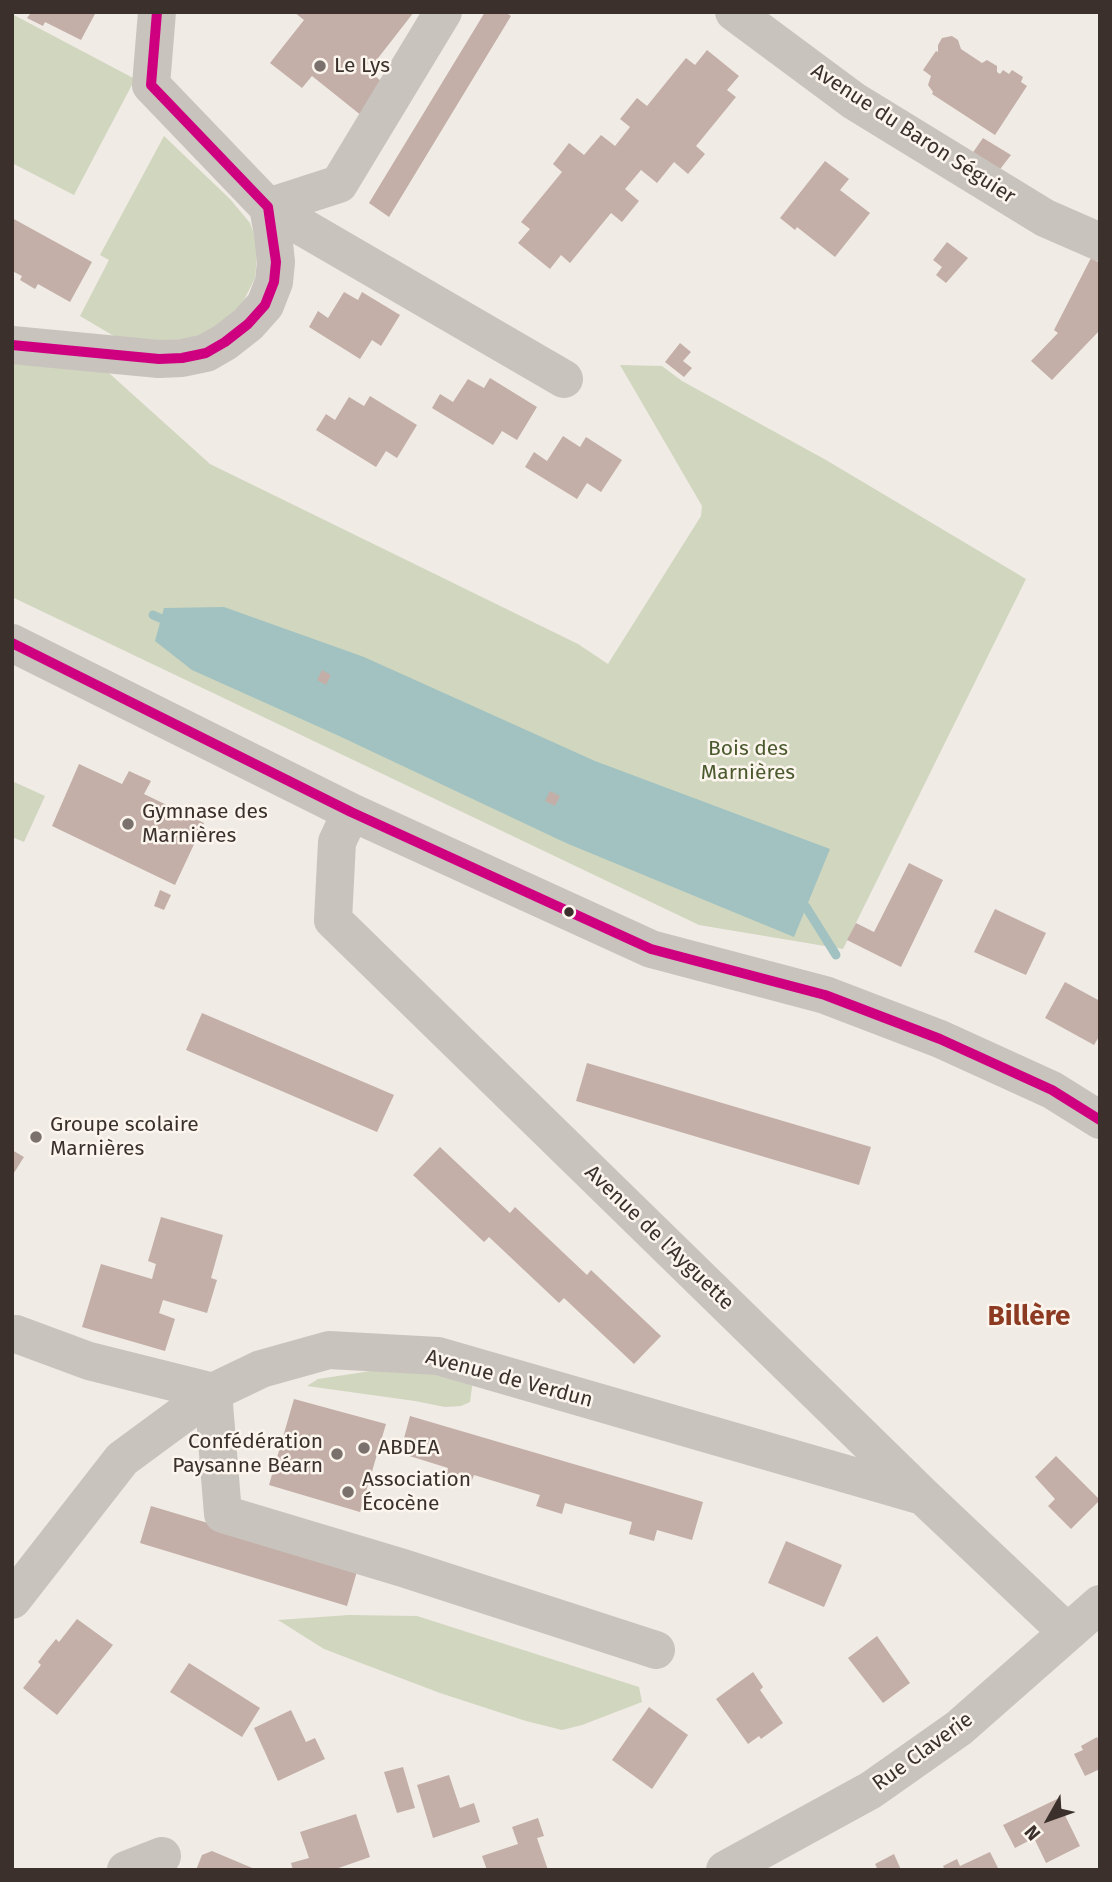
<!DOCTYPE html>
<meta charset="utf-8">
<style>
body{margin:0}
#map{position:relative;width:1112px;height:1882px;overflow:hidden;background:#f0ebe5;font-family:"Fira Sans",sans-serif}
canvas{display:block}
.frame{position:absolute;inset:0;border:14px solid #3b302b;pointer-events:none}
.north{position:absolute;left:1014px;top:1784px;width:70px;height:70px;-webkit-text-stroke:5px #fbf5ee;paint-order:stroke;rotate:230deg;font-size:19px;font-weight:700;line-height:28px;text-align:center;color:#3b302b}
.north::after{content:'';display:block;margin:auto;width:24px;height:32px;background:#3b302b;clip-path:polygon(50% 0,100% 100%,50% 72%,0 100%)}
</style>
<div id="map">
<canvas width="1112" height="1882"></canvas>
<div class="frame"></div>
<div class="north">N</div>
</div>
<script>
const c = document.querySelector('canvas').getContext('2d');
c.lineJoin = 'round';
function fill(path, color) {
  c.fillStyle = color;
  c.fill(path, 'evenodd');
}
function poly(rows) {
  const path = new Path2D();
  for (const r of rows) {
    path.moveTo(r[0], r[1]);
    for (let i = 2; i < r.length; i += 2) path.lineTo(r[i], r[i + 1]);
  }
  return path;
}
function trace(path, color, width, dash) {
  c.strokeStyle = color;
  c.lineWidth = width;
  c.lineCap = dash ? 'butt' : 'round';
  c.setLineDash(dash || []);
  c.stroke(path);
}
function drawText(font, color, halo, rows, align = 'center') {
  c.font = font + ' "Fira Sans",sans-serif';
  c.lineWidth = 5;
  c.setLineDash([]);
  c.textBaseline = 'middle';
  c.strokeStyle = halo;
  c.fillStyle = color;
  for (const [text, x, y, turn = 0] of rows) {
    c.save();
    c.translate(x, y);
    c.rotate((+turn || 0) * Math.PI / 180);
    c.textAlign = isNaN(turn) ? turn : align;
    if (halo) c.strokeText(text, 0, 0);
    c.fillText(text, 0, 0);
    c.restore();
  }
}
const green = poly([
 [12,14,135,79,74,195,12,163],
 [164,136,230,199,250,223,258,246,255,278,242,304,204,338,124,342,80,316,109,260,100,255],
 [12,356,100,365,210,464,578,644,608,664,701,516,702,506,620,365,662,366,682,381,826,460,1026,579,843,949,699,925,12,597],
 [12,781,45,796,24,842,12,837],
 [439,1367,473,1380,470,1402,461,1406,445,1407,415,1401,307,1386,318,1379,384,1369],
 [349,1615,417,1616,639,1687,642,1702,582,1725,562,1730,526,1721,440,1693,324,1649,278,1620]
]);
const water = poly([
 [224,607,364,657,595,761,830,849,794,937,566,843,337,735,192,670,155,641,164,608]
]);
const stream = poly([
 [153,615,171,623],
 [796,900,806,907,836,955]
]);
const building = poly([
 [26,12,96,12,81,40,45,22,43,26,27,18,30,14],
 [294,12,414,12,375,62,371,60,365,68,386,85,362,116,312,76,302,88,270,63,304,20],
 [485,12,505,12,511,16,389,217,369,203],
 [952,36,958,40,961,49,982,63,987,60,997,66,997,72,1000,74,1003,70,1009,74,1012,70,1023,77,1021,82,1027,86,995,135,932,94,933,92,928,85,931,76,923,70,936,51,938,52,938,45,942,38],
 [707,50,739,76,727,90,736,97,696,146,705,154,688,174,674,162,657,183,641,170,625,189,639,201,622,222,611,213,570,263,561,255,550,269,518,243,530,229,521,222,562,172,553,164,569,143,584,155,601,135,615,146,630,127,620,119,637,98,647,106,686,58,695,65],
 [983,138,1011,155,994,177,967,161],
 [825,161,849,179,840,190,870,213,835,257,797,227,795,230,780,218],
 [12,218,92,262,70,302,38,284,35,289,20,280,22,276,12,271],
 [947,242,968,258,946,283,936,275,942,267,933,260],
 [1091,258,1100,263,1100,330,1052,380,1031,361,1058,333,1054,330],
 [344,292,358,300,362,292,400,315,381,346,372,340,360,359,309,327,318,311,328,318],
 [680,343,691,352,683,361,692,368,684,377,665,362],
 [490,378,537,407,517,440,502,431,493,445,432,408,440,394,453,402,468,379,484,388],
 [370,396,417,425,397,458,386,451,376,467,316,430,326,414,335,420,349,397,364,406],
 [563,436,580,447,586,437,622,460,601,492,587,483,577,499,525,467,534,452,547,461],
 [322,670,331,675,326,685,317,680],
 [79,764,122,784,129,771,151,781,144,794,204,823,175,885,52,826],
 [550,791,560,796,555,806,545,801],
 [909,863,943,880,901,967,847,940,856,923,874,932],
 [160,890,171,895,164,910,154,906],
 [995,909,1046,933,1026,975,974,952],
 [1065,982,1100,1001,1100,1035,1094,1045,1045,1018],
 [202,1013,394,1095,377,1132,186,1050],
 [587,1063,871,1147,859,1185,576,1101],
 [440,1147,510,1213,515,1207,587,1275,591,1270,661,1336,634,1364,564,1298,559,1303,489,1237,484,1242,413,1175],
 [12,1150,24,1157,12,1176],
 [161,1217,223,1235,211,1278,217,1280,207,1313,163,1300,159,1313,175,1319,165,1351,82,1327,101,1264,152,1279,156,1264,148,1261],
 [294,1399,386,1424,360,1512,269,1485],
 [410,1416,703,1502,692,1540,657,1530,654,1541,629,1534,632,1522,565,1503,562,1514,536,1506,540,1495,474,1475,470,1485,446,1478,448,1468,400,1453],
 [1056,1456,1100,1500,1071,1529,1048,1506,1055,1499,1035,1477],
 [151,1506,358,1568,347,1606,140,1543],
 [786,1541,842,1565,824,1607,768,1583],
 [77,1619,113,1645,57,1715,23,1688,41,1665,38,1662,47,1650,56,1639,59,1642],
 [877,1636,910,1683,883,1703,848,1658],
 [189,1663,260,1708,242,1737,170,1692],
 [753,1672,763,1687,760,1690,783,1723,761,1739,759,1736,748,1744,716,1699],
 [649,1707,688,1735,652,1789,612,1760],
 [291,1710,306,1742,315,1738,325,1759,278,1781,254,1728],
 [1097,1737,1100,1743,1100,1769,1085,1776,1074,1754,1083,1750,1081,1746],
 [403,1767,415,1808,397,1813,384,1772],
 [449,1775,460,1808,474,1803,480,1822,433,1838,417,1785],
 [1057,1799,1080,1846,1046,1863,1034,1838,1015,1848,1003,1825],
 [356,1814,370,1857,333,1870,293,1870,291,1863,309,1858,300,1832],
 [538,1818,544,1836,537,1838,548,1870,487,1870,482,1856,518,1844,512,1827],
 [212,1851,257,1870,196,1870,202,1855],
 [990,1852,999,1870,945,1870,943,1866,957,1859,960,1866],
 [894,1854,901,1870,878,1870,875,1864]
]);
const minor = poly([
 [443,12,339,184,268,207,564,379],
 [734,12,854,101,1045,218,1100,242],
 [12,345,159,359,182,358,206,353,225,342,248,324,265,305,274,282,276,262,273,234,268,207,151,85,157,12],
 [12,643,351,812,651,949,825,995,940,1039,1052,1090,1100,1120],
 [351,812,337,842,333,920,924,1497,1067,1632],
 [16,1334,89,1361,213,1392,223,1514,403,1568,656,1650],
 [12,1600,122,1459,213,1392,261,1369,329,1350,438,1356,919,1495],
 [126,1870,162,1856],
 [725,1870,871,1790,959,1728,1100,1604]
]);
const bus1 = poly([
 [12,345,159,359,182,358,206,353,225,342,248,324,265,305,274,282,276,262,268,207,151,85,157,12],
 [12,643,351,812,651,949,825,995,940,1039,1052,1090,1100,1120]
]);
const markers = [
 [320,66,7,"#7a716c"],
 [128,824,7,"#7a716c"],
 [569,912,6,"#3b302b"],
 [36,1137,7,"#7a716c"],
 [364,1448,7,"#7a716c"],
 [337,1454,7,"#7a716c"],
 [348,1492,7,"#7a716c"]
];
const poiNames = [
 ["Le Lys",334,66],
 ["Gymnase des",142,812],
 ["Marnières",142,836],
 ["Groupe scolaire",50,1125],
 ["Marnières",50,1149],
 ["Confédération",323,1442,"right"],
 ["Paysanne Béarn",323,1466,"right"],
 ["ABDEA",378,1448],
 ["Association",362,1480],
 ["Écocène",362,1504]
];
const streetNames = [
 ["Avenue du Baron Séguier",913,134,33],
 ["Avenue de l'Ayguette",659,1238,44],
 ["Avenue de Verdun",509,1379,15],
 ["Rue Claverie",923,1752,-36]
];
const parkNames = [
 ["Bois des",748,749],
 ["Marnières",748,773]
];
const districtNames = [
 ["Billère",1029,1317]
];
fill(green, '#d1d6bf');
fill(water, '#a1c2c1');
trace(stream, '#a1c2c1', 9);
fill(building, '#c3afa7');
trace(minor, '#c9c3be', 38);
trace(bus1, '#cf007f', 10);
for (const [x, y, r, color] of markers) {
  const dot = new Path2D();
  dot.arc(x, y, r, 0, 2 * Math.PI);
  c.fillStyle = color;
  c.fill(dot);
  trace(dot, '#fbf5ee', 2.5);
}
drawText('21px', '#3b302b', '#fbf5ee', poiNames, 'left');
drawText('21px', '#3b302b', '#fbf5ee', streetNames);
drawText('21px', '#4a5a2e', '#fbf5ee', parkNames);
drawText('bold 28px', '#8c3b22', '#fbf5ee', districtNames);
</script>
